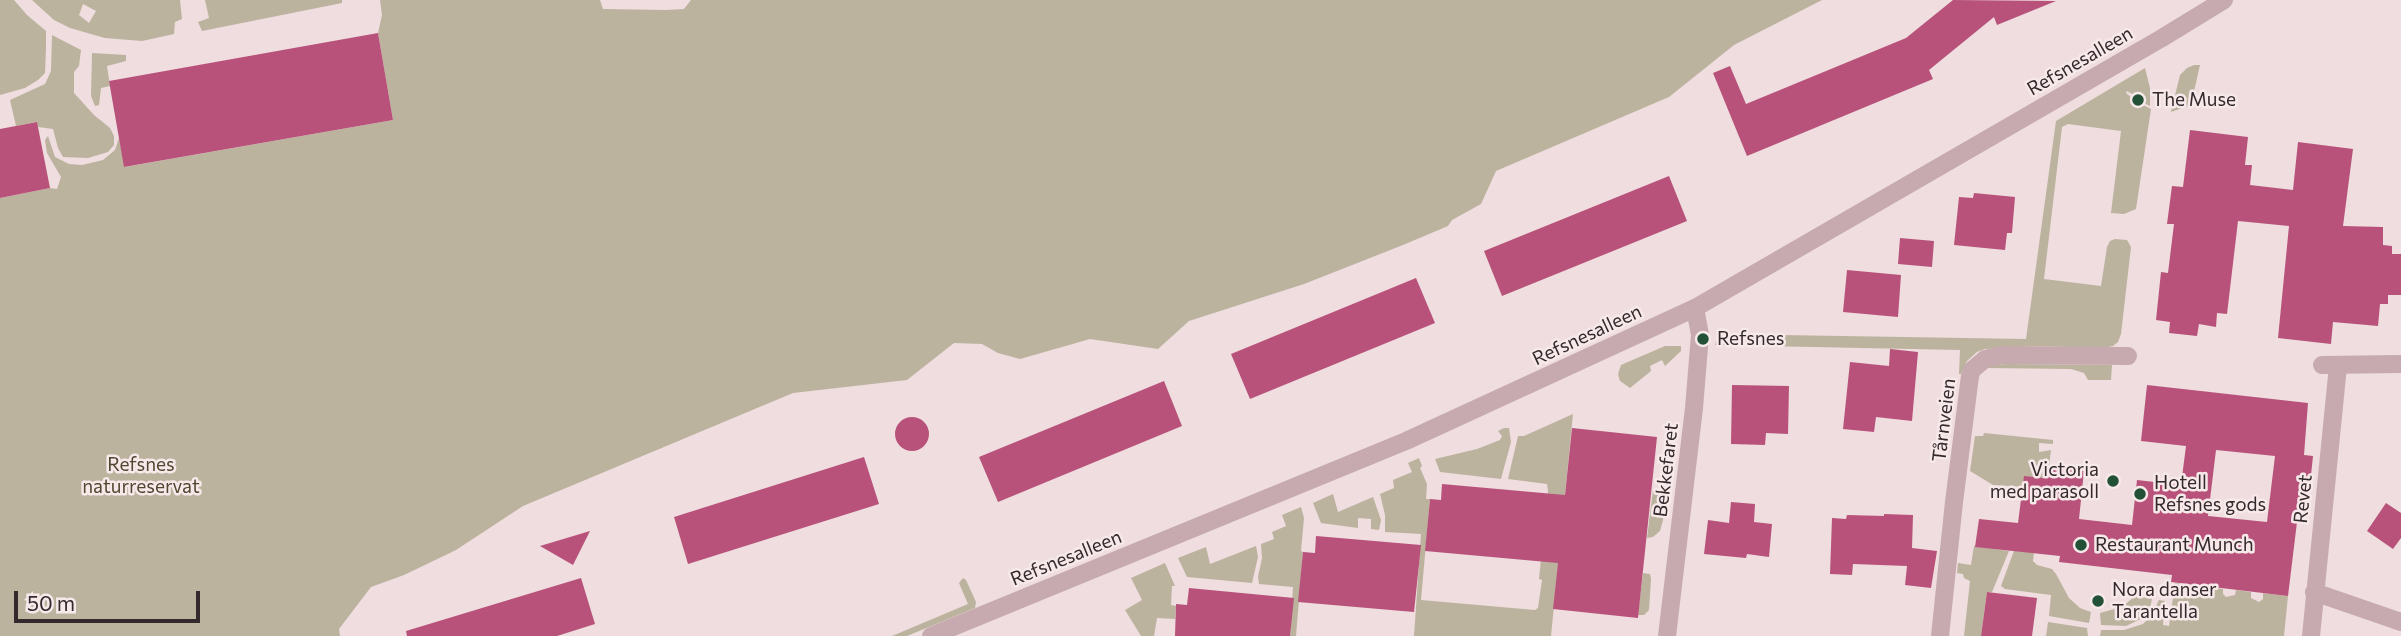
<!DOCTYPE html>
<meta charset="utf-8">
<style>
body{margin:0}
#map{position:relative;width:2401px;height:636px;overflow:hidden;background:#efdddf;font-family:Commissioner,sans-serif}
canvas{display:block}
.scale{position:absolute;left:14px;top:591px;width:186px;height:32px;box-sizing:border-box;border:4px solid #34292c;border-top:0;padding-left:9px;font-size:21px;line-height:24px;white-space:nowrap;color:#34292c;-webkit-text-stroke:5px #f7e9ea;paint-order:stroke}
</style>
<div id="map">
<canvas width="2401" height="636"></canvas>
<div class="scale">50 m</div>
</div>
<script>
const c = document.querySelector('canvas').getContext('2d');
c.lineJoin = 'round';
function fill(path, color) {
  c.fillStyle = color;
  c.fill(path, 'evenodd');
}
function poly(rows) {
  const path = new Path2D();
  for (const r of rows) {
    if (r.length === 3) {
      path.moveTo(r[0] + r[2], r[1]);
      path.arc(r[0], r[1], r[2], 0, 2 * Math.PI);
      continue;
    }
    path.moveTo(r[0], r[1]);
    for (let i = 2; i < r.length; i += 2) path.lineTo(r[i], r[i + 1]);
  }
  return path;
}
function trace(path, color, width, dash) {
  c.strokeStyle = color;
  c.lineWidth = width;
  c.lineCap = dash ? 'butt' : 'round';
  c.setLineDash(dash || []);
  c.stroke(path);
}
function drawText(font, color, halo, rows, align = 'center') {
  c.font = font + ' Commissioner,sans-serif';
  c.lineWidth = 5;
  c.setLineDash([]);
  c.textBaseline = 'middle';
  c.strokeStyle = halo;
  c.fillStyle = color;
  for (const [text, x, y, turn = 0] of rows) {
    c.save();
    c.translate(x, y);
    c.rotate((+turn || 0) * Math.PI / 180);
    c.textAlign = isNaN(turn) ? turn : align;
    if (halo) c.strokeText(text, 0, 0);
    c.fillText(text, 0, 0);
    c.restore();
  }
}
const green = poly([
 [0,0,14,0,27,15,46,31,46,49,45,73,38,80,25,88,0,95],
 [32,0,180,0,182,19,175,22,174,34,142,41,105,38,70,28,54,20],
 [83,4,96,11,89,23,79,15],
 [205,0,342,0,342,3,202,31,198,22,209,18],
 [380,0,600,0,603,9,666,10,684,9,691,0,1822,0,1734,45,1669,97,1496,171,1481,204,1452,220,1448,226,1403,245,1304,284,1189,321,1158,349,1090,339,1020,359,998,353,982,344,954,343,907,380,793,393,523,506,456,550,404,575,371,587,339,629,340,636,0,636,0,198,50,188,57,189,61,177,47,153,45,140,48,136,55,157,69,164,82,165,103,160,115,150,119,138,125,167,393,120,378,33,382,15],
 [52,35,81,50,79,66,74,72,74,93,94,115,110,128,114,136,114,145,108,152,88,158,63,157,58,148,53,129,38,127,36,122,16,126,10,100,45,84,51,71],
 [92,53,126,55,126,61,107,66,110,86,101,88,99,105,95,106,91,96],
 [2194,65,2200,65,2191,105,2171,112,2180,75,2187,68],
 [2145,68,2150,88,2150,106,2144,103,2140,93,2134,95,2127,91,2126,93,2132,98,2133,103,2137,105,2141,104,2151,109,2136,209,2124,214,2111,213,2121,131,2068,124,2062,127,2044,279,2101,286,2107,247,2110,241,2115,239,2127,240,2131,247,2121,334,2118,342,2113,346,2103,348,2036,346,1985,349,1977,352,1967,361,1961,374,1959,374,1960,350,1715,345,1719,334,2026,339,2056,121],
 [1665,346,1681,346,1681,351,1665,366,1662,360,1650,366,1651,371,1630,388,1620,381,1618,374,1621,365],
 [2007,364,2112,365,2111,380,2088,380,2084,373,2071,369,1988,368,1990,365],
 [1573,414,1551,636,1414,636,1421,534,1385,532,1385,515,1380,494,1394,488,1393,480,1412,472,1408,463,1419,458,1422,466,1420,468,1427,484,1426,499,1430,499,1421,600,1535,610,1538,608,1542,580,1539,579,1548,491,1547,484,1508,479,1518,436,1524,436],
 [1504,428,1509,428,1511,442,1501,479,1440,472,1435,459,1477,449,1500,440,1502,436,1498,431],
 [1984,433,2053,440,2053,444,2039,443,2039,452,2051,450,2049,466,2044,466,2043,478,2023,487,1993,485,1970,471,1975,436,1983,436],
 [1653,490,1661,493,1664,505,1663,520,1660,531,1653,537,1647,538],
 [1333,494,1338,512,1373,497,1381,520,1379,530,1371,529,1371,519,1358,518,1358,528,1321,523,1313,503],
 [1301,507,1304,518,1301,551,1303,552,1296,636,1290,636,1293,587,1259,584,1258,577,1262,558,1261,544,1274,539,1272,532,1286,526,1282,515],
 [2035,544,2033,561,2037,565,2052,569,2056,574,2069,598,2080,608,2091,612,2089,623,2049,616,2051,595,2005,589,2001,586,2015,548],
 [1256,546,1258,557,1252,583,1187,577,1178,558,1206,547,1210,564],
 [1974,546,2009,551,1992,592,1987,592,1981,636,1964,636,1970,581,1964,578,1963,574,1957,573,1958,563,1971,565],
 [1165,563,1175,586,1172,586,1171,605,1176,606,1175,619,1157,618,1154,636,1141,636,1125,610,1142,600,1131,578],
 [1643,573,1650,574,1651,579,1649,610,1644,615,1638,615],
 [963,578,966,580,976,602,975,608,907,636,892,636,968,604,959,583],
 [2175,583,2194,585,2196,594,2201,596,2205,595,2208,587,2223,589,2223,594,2226,597,2235,595,2236,590,2251,592,2251,598,2259,602,2263,599,2263,593,2288,596,2284,636,2100,636,2101,630,2124,630,2143,624,2151,616,2159,600,2165,601,2163,625,2169,626],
 [2135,596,2152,599,2150,608,2143,618,2126,626,2101,625,2100,613,2122,607],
 [2048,622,2087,628,2088,636,2046,636]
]);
const building = poly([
 [1953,0,2056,1,1997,25,1994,17,1929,70,1933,79,1747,156,1713,73,1730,66,1746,104,1906,38],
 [378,33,393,120,124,167,109,81],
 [37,122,50,188,0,198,0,129],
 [2190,130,2248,137,2245,165,2252,165,2250,185,2293,190,2298,142,2353,149,2343,226,2383,227,2383,245,2392,246,2392,254,2401,254,2401,295,2388,295,2388,304,2380,304,2378,326,2333,322,2331,344,2278,338,2289,226,2238,221,2227,314,2217,313,2216,327,2199,324,2197,336,2169,333,2170,322,2156,320,2161,272,2168,273,2174,224,2167,224,2172,186,2183,187],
 [1669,176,1687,221,1502,296,1484,251],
 [1974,193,2015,197,2012,233,2007,233,2005,250,1954,245,1959,197,1973,198],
 [1900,238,1934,241,1932,267,1898,264],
 [1847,270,1901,275,1898,317,1843,312],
 [1416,278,1435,323,1250,399,1231,354],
 [1890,349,1918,352,1912,421,1876,417,1874,432,1843,429,1850,362,1889,366],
 [1164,381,1182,426,998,502,979,457],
 [1732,385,1789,386,1788,434,1766,433,1765,445,1731,444],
 [2147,385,2308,403,2304,455,2313,456,2306,523,2297,522,2288,596,2171,582,2172,575,2059,562,2060,556,1975,547,1979,519,2018,523,2024,476,2043,478,2044,466,2084,471,2079,519,2132,525,2137,480,2181,485,2186,446,2141,441],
 [2216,450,2275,456,2267,522,2208,516],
 [912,434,17],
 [1572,428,1657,437,1638,618,1553,609,1558,563,1425,551,1430,499,1441,500,1442,484,1565,495],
 [864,457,879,504,688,564,674,517],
 [1731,502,1755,504,1754,522,1772,524,1769,557,1747,554,1746,558,1704,554,1708,520,1729,523],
 [2386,503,2401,513,2401,538,2393,549,2367,531],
 [1884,514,1913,515,1912,548,1937,551,1931,588,1905,585,1907,566,1853,564,1852,575,1830,574,1832,518,1846,519,1847,515,1884,516],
 [590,531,573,565,540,546],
 [1316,536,1421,545,1414,612,1298,602,1303,552,1315,553],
 [581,578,595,624,557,636,407,636,406,631],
 [1189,588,1294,598,1290,636,1175,636,1176,604,1187,605],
 [1987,592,2037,598,2032,636,1981,636]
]);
const minor = poly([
 [2322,365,2401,364],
 [2314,592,2401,622],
 [1667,636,1694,408,1700,335,1695,308],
 [1940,636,1954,502,1970,376,1972,370,1985,359,2002,355,2128,356],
 [2311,636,2338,366]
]);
const tertiary = poly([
 [931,636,1406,441,1695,308,2162,38,2224,0]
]);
const markers = [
 [2138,100,7,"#235137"],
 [1703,339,7,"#235137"],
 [2113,481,7,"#235137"],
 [2140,494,7,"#235137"],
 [2081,545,7,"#235137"],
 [2098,601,7,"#235137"]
];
const streetNames = [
 ["Refsnesalleen",2080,61,-30],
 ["Refsnesalleen",1587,335,-25],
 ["Tårnveien",1944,420,-83],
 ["Bekkefaret",1666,470,-83],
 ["Revet",2303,499,-84],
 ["Refsnesalleen",1066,558,-22]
];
const poiNames = [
 ["The Muse",2152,100],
 ["Refsnes",1717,339],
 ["Victoria",2099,470,"right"],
 ["med parasoll",2099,492,"right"],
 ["Hotell",2154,483],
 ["Refsnes gods",2154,505],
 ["Restaurant Munch",2095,545],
 ["Nora danser",2112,590],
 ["Tarantella",2112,612]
];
const parkNames = [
 ["Refsnes",141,465],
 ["naturreservat",141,487]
];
fill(green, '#bcb39e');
fill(building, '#b8527a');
trace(minor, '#c6aaaf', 18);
trace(tertiary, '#c6aaaf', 18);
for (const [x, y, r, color] of markers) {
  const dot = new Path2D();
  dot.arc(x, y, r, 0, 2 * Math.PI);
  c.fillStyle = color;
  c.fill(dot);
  trace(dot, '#f7e9ea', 2.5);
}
drawText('19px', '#34292c', '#f7e9ea', streetNames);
drawText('19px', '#34292c', '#f7e9ea', poiNames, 'left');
drawText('19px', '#4f472f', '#f7e9ea', parkNames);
</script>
